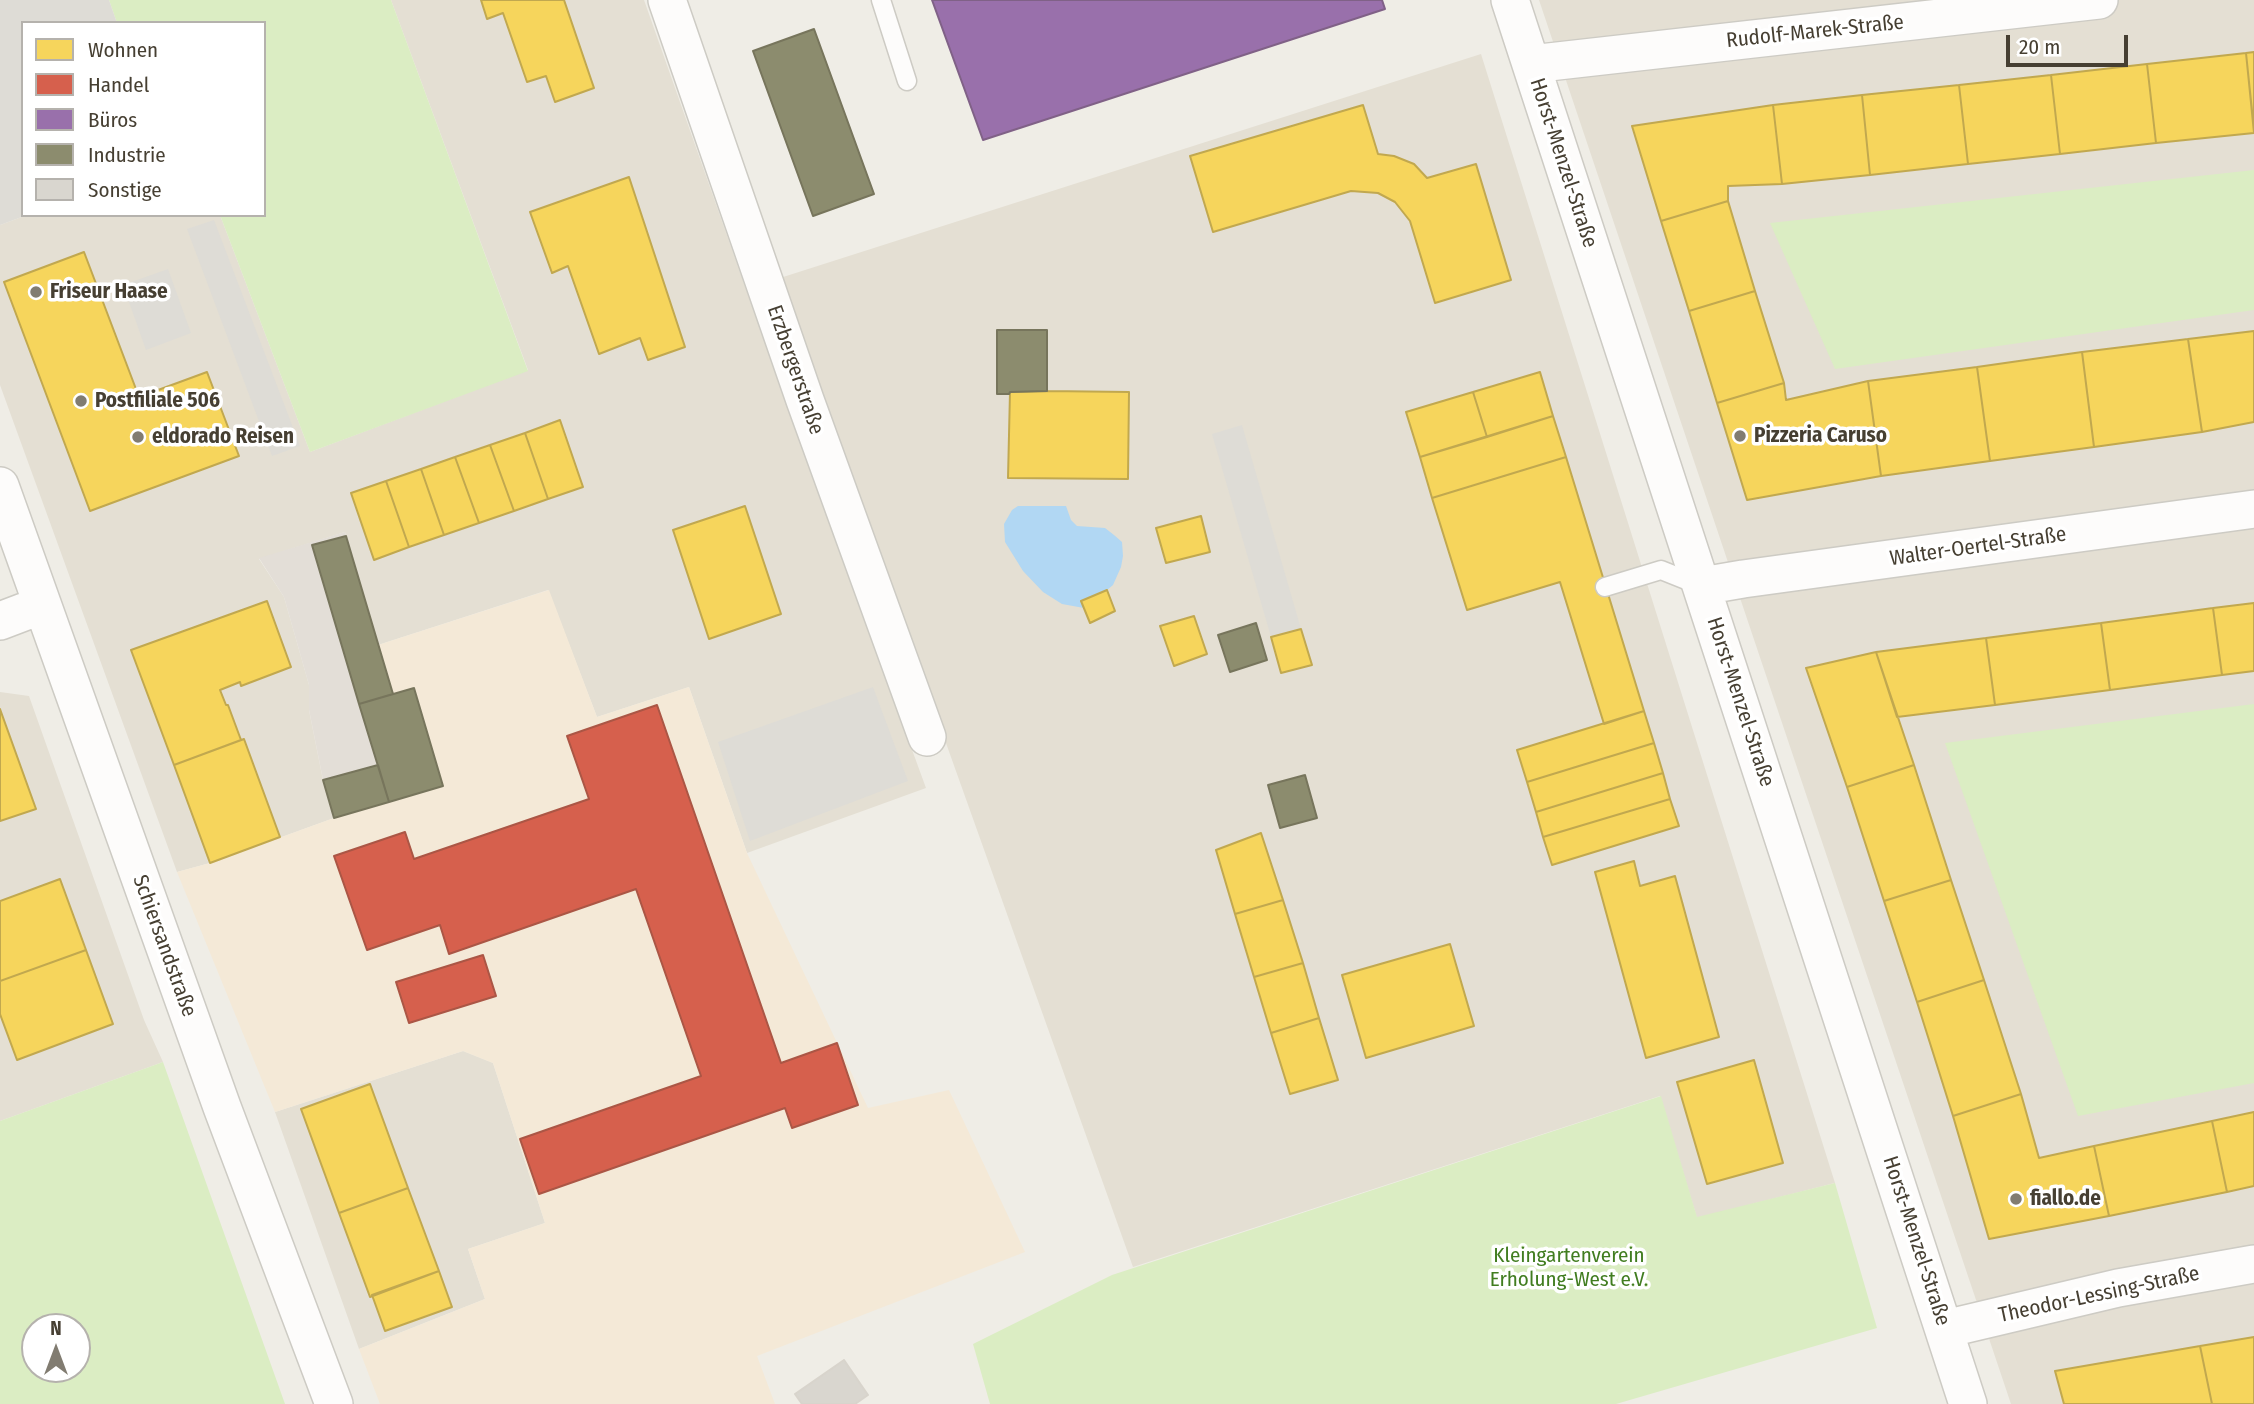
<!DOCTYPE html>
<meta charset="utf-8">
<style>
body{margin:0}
#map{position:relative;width:2254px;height:1404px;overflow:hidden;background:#efede6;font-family:"Fira Sans Condensed",sans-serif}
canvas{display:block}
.legend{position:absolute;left:21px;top:21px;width:245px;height:196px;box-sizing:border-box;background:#fff;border:2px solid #b5b2ad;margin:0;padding:9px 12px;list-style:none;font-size:21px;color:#463f32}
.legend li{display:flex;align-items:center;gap:14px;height:35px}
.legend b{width:35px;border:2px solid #b5b2ad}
.north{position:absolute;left:21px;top:1313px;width:70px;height:70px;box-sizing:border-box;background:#fff;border:2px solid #b5b2ad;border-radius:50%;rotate:0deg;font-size:19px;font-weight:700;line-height:28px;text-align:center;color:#463f32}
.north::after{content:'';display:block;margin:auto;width:24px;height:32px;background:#817c71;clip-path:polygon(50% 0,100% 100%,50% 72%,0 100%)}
.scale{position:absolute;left:2006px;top:35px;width:122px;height:32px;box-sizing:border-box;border:4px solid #463f32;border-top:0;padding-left:9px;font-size:21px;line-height:24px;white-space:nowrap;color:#463f32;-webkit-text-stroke:5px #fff;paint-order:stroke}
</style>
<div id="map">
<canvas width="2254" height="1404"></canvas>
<ul class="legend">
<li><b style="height:19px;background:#f6d55c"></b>Wohnen</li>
<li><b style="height:19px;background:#d6604d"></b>Handel</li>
<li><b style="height:19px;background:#9970ab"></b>Büros</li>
<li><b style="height:19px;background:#8c8c6e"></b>Industrie</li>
<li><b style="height:19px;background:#d9d6cf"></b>Sonstige</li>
</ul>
<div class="north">N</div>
<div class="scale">20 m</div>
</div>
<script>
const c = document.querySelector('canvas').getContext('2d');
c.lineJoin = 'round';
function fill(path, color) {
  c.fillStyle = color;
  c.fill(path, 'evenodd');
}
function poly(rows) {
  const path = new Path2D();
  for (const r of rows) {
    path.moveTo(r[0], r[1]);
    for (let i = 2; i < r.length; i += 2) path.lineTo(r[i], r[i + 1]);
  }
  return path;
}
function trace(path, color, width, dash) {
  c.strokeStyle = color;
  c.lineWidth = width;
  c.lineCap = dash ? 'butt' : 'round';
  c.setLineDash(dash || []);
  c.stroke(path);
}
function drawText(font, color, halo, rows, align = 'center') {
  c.font = font + ' "Fira Sans Condensed",sans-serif';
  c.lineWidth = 7;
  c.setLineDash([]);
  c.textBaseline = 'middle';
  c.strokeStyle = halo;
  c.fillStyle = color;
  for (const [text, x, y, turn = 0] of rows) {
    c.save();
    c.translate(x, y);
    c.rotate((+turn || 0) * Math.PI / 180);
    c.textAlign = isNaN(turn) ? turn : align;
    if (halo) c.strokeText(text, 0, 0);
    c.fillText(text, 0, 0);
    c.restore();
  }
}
const residential = poly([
 [391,0,644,0,809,468,926,788,747,853,689,687,597,717,548,590,378,645,345,532,259,559,284,597,309,685,309,710,323,780,334,818,210,863,177,872,0,385,0,225,27,215,220,215,310,452,528,370],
 [1539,0,2254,0,2254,1404,2011,1404],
 [1481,54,1835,1183,1697,1218,1660,1096,1133,1267,780,278],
 [0,692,29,696,144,1020,163,1062,0,1121],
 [463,1051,493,1063,545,1223,468,1249,485,1299,359,1349,275,1112]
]);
const commercial = poly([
 [549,590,597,717,689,687,747,853,868,1108,949,1090,1025,1252,757,1356,775,1404,380,1404,359,1349,485,1299,468,1249,545,1223,493,1063,463,1051,275,1112,177,872,210,863,334,818,388,802,359,704,378,645]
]);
const industrial = poly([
 [345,532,393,694,360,704,389,802,334,818,323,780,309,710,309,685,284,597,259,558]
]);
const green = poly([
 [109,0,391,0,528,371,310,452,220,215,264,215,264,23,117,23],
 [2254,170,2254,310,1835,369,1770,223],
 [2254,704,2254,1083,2078,1116,1945,743],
 [163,1062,285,1404,0,1404,0,1121],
 [77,1327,77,1369,35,1369,35,1327],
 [1661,1096,1697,1217,1835,1183,1877,1328,1616,1404,990,1404,973,1344,1112,1275]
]);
const parking = poly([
 [0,0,109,0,117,23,23,23,23,215,27,215,0,225],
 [214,220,300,446,272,456,187,229],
 [168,269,191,333,146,350,123,285],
 [1242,425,1301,629,1271,637,1212,434],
 [873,687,908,781,750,841,718,742]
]);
const water = poly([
 [1018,506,1066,506,1071,520,1077,526,1105,528,1114,535,1122,542,1123,556,1121,567,1113,585,1107,590,1081,601,1084,608,1062,604,1043,592,1023,571,1005,542,1004,524,1012,510]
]);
const homes = poly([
 [481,0,564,0,594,88,555,102,546,76,527,82,503,13,487,19,481,0],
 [2254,52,2254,130,2246,53,2254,52],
 [2246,53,2254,133,2156,143,2147,64,2246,53],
 [2147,64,2156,143,2060,154,2051,75,2147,64],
 [2051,75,2060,154,1968,164,1959,85,2051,75],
 [1959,85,1968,164,1870,175,1862,95,1959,85],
 [1862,95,1870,175,1782,184,1773,105,1862,95],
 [1363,105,1378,154,1394,156,1414,164,1427,178,1476,164,1511,280,1435,303,1410,221,1395,202,1378,193,1351,191,1213,232,1190,156,1363,105],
 [1773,105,1782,184,1728,186,1728,201,1661,221,1632,126,1773,105],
 [629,177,685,347,648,360,640,338,599,354,568,266,552,273,530,212,629,177],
 [1728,201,1755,291,1689,311,1661,221,1728,201],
 [84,252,139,397,207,372,239,456,90,511,4,282,84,252],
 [1755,291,1784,383,1717,403,1689,311,1755,291],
 [2254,331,2254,422,2202,432,2188,339,2254,331],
 [2188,339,2202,432,2094,447,2082,352,2188,339],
 [2082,352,2094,447,1990,461,1977,367,2082,352],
 [1977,367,1990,461,1881,476,1868,381,1977,367],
 [1540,372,1553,416,1487,437,1473,392,1540,372],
 [1868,381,1881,476,1747,500,1717,403,1784,383,1786,400,1868,381],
 [1047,391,1129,392,1128,479,1008,478,1010,392,1047,391],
 [1473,392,1487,437,1420,457,1406,412,1473,392],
 [1553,416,1566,457,1432,498,1420,457,1553,416],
 [560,420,583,487,548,499,525,433,560,420],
 [525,433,548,499,514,511,490,445,525,433],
 [490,445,514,511,479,523,455,457,490,445],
 [455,457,479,523,444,535,421,469,455,457],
 [1566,457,1644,711,1604,724,1560,582,1467,610,1432,498,1566,457],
 [421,469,444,535,409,547,386,481,421,469],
 [386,481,409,547,374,560,351,493,386,481],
 [745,506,781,614,709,639,673,530,745,506],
 [1201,516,1210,552,1166,563,1156,528,1201,516],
 [1107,590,1115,611,1090,623,1081,601,1107,590],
 [267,601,291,667,241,686,240,682,220,690,226,705,228,705,241,740,174,765,131,650,267,601],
 [2254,603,2254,671,2222,675,2213,608,2254,603],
 [2213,608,2222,675,2110,690,2101,623,2213,608],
 [1194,616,1207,654,1174,666,1160,626,1194,616],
 [2101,623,2110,690,1995,705,1986,638,2101,623],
 [1301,629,1312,665,1281,673,1271,637,1301,629],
 [1986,638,1995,705,1897,717,1876,652,1986,638],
 [1876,652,1914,765,1847,787,1806,668,1876,652],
 [0,709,36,809,0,821,0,709],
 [1644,711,1654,743,1527,782,1517,750,1644,711],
 [244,739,280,837,210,863,174,765,244,739],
 [1654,743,1663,773,1536,812,1527,782,1654,743],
 [1914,765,1951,880,1884,901,1847,787,1914,765],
 [1663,773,1670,799,1543,837,1536,812,1663,773],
 [1670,799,1679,826,1552,865,1543,837,1670,799],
 [1261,833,1283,900,1235,914,1216,850,1261,833],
 [1634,861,1640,886,1675,876,1719,1037,1646,1058,1595,872,1634,861],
 [60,879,86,950,0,981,0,901,60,879],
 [1951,880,1984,980,1917,1002,1884,901,1951,880],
 [1283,900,1303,963,1254,977,1235,914,1283,900],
 [1450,944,1474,1026,1366,1058,1342,975,1450,944],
 [86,950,113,1024,17,1060,0,1014,0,981,86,950],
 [1303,963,1319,1018,1271,1033,1254,977,1303,963],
 [1984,980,2021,1094,1953,1116,1917,1002,1984,980],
 [1319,1018,1338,1080,1290,1094,1271,1033,1319,1018],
 [1754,1060,1783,1163,1707,1184,1677,1082,1754,1060],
 [370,1084,408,1188,339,1213,301,1109,370,1084],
 [2021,1094,2039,1158,2094,1146,2109,1216,1989,1239,1953,1116,2021,1094],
 [2254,1112,2254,1186,2227,1192,2212,1121,2254,1112],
 [2212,1121,2227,1192,2109,1216,2094,1146,2212,1121],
 [408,1188,439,1271,370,1297,339,1213,408,1188],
 [439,1271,452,1307,385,1331,372,1295,439,1271],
 [2254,1337,2254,1404,2212,1404,2200,1346,2254,1337],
 [2200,1346,2212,1404,2064,1404,2055,1371,2200,1346]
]);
const shops = poly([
 [657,705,781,1063,837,1043,858,1105,792,1128,785,1108,539,1194,520,1139,701,1076,636,889,449,954,440,925,367,950,334,856,405,832,414,859,589,799,567,736,657,705],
 [483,955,496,996,409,1023,396,982,483,955]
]);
const offices = poly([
 [932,0,1382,0,1385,9,983,140,932,0]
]);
const industry = poly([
 [814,29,874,194,813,216,753,51,814,29],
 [997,330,1047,330,1047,391,1010,392,1009,394,997,394,997,330],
 [346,536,393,694,359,704,312,545,346,536],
 [1256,623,1267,660,1230,672,1218,635,1256,623],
 [414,688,443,786,389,802,359,704,414,688],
 [378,765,389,802,334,818,323,780,378,765],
 [1305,775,1317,818,1280,828,1268,785,1305,775]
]);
const building = poly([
 [844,1360,868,1395,855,1404,802,1404,795,1394,844,1360]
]);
const service = poly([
 [881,0,907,81],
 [1605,587,1661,570,1701,586]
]);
const minor = poly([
 [667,0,805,400,927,737],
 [1510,0,1968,1404],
 [1531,64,2099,0],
 [0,486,222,1107,334,1404],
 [1702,586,1743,579,2254,509],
 [0,621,42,605],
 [1945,1329,2118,1288,2254,1264]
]);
const markers = [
 [36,292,7,"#817c71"],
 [81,401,7,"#817c71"],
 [1740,436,7,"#817c71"],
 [138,437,7,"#817c71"],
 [2016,1199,7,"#817c71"]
];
const streetNames = [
 ["Rudolf-Marek-Straße",1815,32,-6],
 ["Horst-Menzel-Straße",1563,163,72],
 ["Erzbergerstraße",795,370,71],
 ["Walter-Oertel-Straße",1978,547,-8],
 ["Horst-Menzel-Straße",1740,702,72],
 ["Schiersandstraße",164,946,70],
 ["Horst-Menzel-Straße",1916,1241,72],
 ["Theodor-Lessing-Straße",2099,1295,-12]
];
const poiNames = [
 ["Friseur Haase",50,292],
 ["Postfiliale 506",95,401],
 ["Pizzeria Caruso",1754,436],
 ["eldorado Reisen",152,437],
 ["fiallo.de",2030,1199]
];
const parkNames = [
 ["Kleingartenverein",1569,1256],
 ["Erholung-West e.V.",1569,1280]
];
fill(residential, '#e4dfd3');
fill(commercial, '#f4e9d7');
fill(industrial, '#e3ded7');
fill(green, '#dbedc3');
fill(parking, '#dedcd6');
fill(water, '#b1d7f3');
fill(homes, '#f6d55c');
trace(homes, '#c1a84f', 2);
fill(shops, '#d6604d');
trace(shops, '#ab5645', 2);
fill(offices, '#9970ab');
trace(offices, '#806187', 2);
fill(industry, '#8c8c6e');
trace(industry, '#77755c', 2);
fill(building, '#d9d6cf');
trace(building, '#d8d4cc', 2);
trace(service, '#cdcbc4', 21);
trace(minor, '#cdcbc4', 40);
trace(service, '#fdfcfb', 18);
trace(minor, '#fdfcfb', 37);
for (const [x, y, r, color] of markers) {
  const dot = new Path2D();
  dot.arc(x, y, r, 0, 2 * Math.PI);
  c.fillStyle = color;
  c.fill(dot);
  trace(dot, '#fff', 2.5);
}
drawText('21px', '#463f32', '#fff', streetNames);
drawText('bold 21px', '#463f32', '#fff', poiNames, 'left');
drawText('21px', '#417d20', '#fff', parkNames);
</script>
